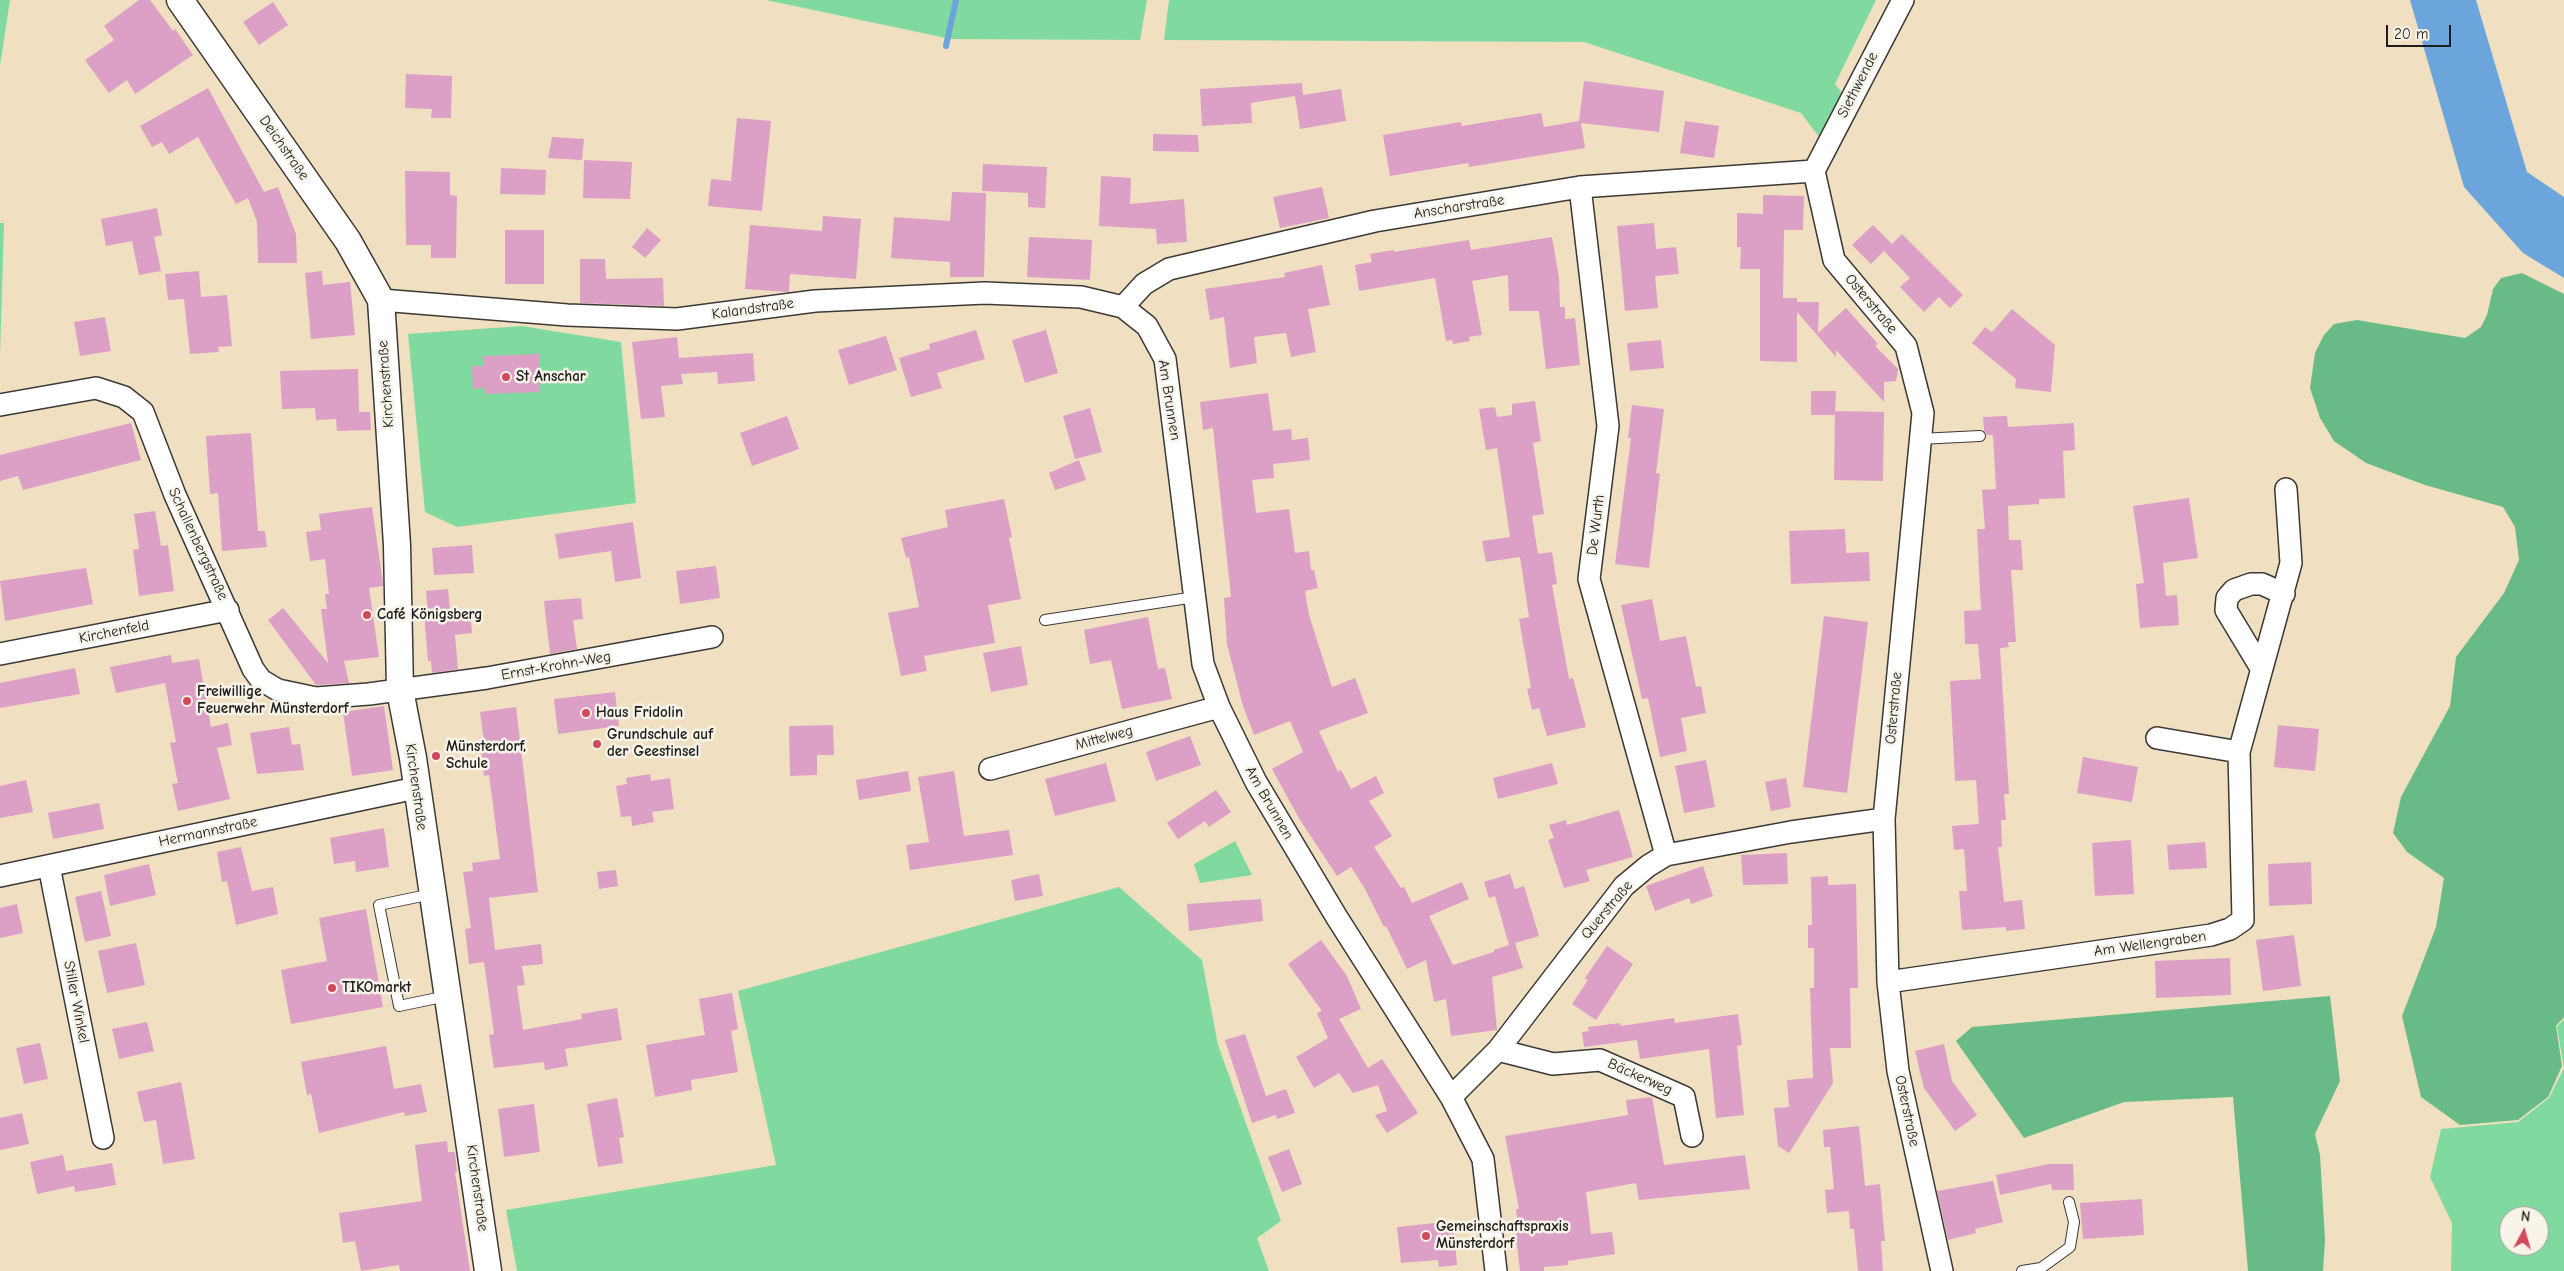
<!DOCTYPE html>
<meta charset="utf-8">
<style>
body{margin:0}
#map{position:relative;width:2564px;height:1271px;overflow:hidden;background:#f0e0c1;font-family:"Comic Neue",sans-serif}
canvas{display:block}
.north{position:absolute;left:2499px;top:1206px;width:50px;height:50px;box-sizing:border-box;background:#f7f3e8;border:1px solid #9f9d96;border-radius:50%;rotate:6deg;font-size:14px;font-weight:700;line-height:20px;text-align:center;color:#1c1c1c}
.north::after{content:'';display:block;margin:auto;width:18px;height:22px;background:#d1495b;clip-path:polygon(50% 0,100% 100%,50% 72%,0 100%)}
.scale{position:absolute;left:2386px;top:25px;width:65px;height:22px;box-sizing:border-box;border:2px solid #1c1c1c;border-top:0;padding-left:6px;font-size:15px;line-height:18px;white-space:nowrap;color:#1c1c1c;-webkit-text-stroke:4px #f7f3e8;paint-order:stroke}
</style>
<div id="map">
<canvas width="2564" height="1271"></canvas>
<div class="north">N</div>
<div class="scale">20 m</div>
</div>
<script>
const c = document.querySelector('canvas').getContext('2d');
c.lineJoin = 'round';
function fill(path, color) {
  c.fillStyle = color;
  c.fill(path, 'evenodd');
}
function poly(rows) {
  const path = new Path2D();
  for (const r of rows) {
    path.moveTo(r[0], r[1]);
    for (let i = 2; i < r.length; i += 2) path.lineTo(r[i], r[i + 1]);
  }
  return path;
}
function trace(path, color, width, dash) {
  c.strokeStyle = color;
  c.lineWidth = width;
  c.lineCap = dash ? 'butt' : 'round';
  c.setLineDash(dash || []);
  c.stroke(path);
}
function drawText(font, color, halo, rows, align = 'center') {
  c.font = font + ' "Comic Neue",sans-serif';
  c.lineWidth = 5;
  c.setLineDash([]);
  c.textBaseline = 'middle';
  c.strokeStyle = halo;
  c.fillStyle = color;
  for (const [text, x, y, turn = 0] of rows) {
    c.save();
    c.translate(x, y);
    c.rotate((+turn || 0) * Math.PI / 180);
    c.textAlign = isNaN(turn) ? turn : align;
    if (halo) c.strokeText(text, 0, 0);
    c.fillText(text, 0, 0);
    c.restore();
  }
}
const green = poly([
 [0,0,10,0,0,66],
 [766,0,954,0,946,38],
 [958,0,1147,0,1140,40,950,39],
 [1169,0,1876,0,1835,84,1843,94,1820,138,1801,113,1584,42,1164,40],
 [0,223,4,223,0,357],
 [522,326,621,342,636,503,457,527,425,512,408,334],
 [1235,841,1252,875,1200,883,1194,864],
 [1119,887,1202,960,1218,1045,1281,1221,1257,1238,1269,1271,517,1271,506,1210,776,1165,738,991],
 [2564,1019,2564,1271,2451,1271,2452,1223,2430,1177,2441,1129,2518,1122,2549,1098,2564,1068,2557,1027],
 [2509,1216,2539,1216,2539,1246,2509,1246]
]);
const forest = poly([
 [2522,273,2564,294,2564,1017,2556,1026,2562,1066,2548,1097,2518,1120,2460,1125,2421,1097,2402,1016,2436,927,2444,878,2407,852,2393,833,2401,797,2450,706,2456,657,2504,593,2519,560,2515,527,2503,507,2425,485,2366,463,2334,441,2320,418,2310,388,2315,353,2324,335,2334,324,2357,320,2465,338,2481,327,2487,315,2493,289,2501,278],
 [2330,996,2340,1081,2315,1134,2320,1155,2325,1240,2323,1271,2248,1271,2233,1097,2124,1102,2024,1138,1956,1041,1972,1027]
]);
const water = poly([
 [2410,0,2476,0,2527,172,2564,197,2564,278,2523,253,2464,187]
]);
const stream = poly([
 [946,46,956,0]
]);
const building = poly([
 [139,0,150,0,173,31,175,29,193,55,135,94,127,80,109,93,85,60,114,40,104,26],
 [273,2,288,25,259,45,243,22],
 [406,74,452,76,451,118,431,118,432,109,405,108],
 [1584,81,1664,91,1659,132,1581,123,1585,148,1469,167,1468,163,1390,176,1383,135,1461,122,1462,126,1541,113,1544,127,1579,121],
 [1302,83,1303,95,1341,89,1346,121,1300,129,1295,96,1251,103,1252,123,1202,126,1200,89],
 [208,88,264,192,278,187,296,234,297,263,258,263,257,222,248,198,236,204,198,137,169,154,162,142,152,147,140,126],
 [737,118,771,121,762,211,708,206,711,179,731,181],
 [1685,121,1719,126,1714,158,1680,153],
 [1153,134,1198,135,1199,152,1153,151],
 [552,137,584,139,582,160,548,158],
 [584,160,632,162,630,199,583,198],
 [983,164,1047,167,1045,208,1028,207,1028,193,982,191],
 [501,168,546,170,545,195,500,194],
 [405,171,450,172,450,195,457,196,456,258,431,258,431,245,406,245],
 [1101,176,1131,178,1130,204,1184,199,1187,242,1157,244,1156,229,1099,226],
 [1322,187,1329,218,1280,228,1273,197],
 [952,192,986,193,984,277,950,277,950,262,891,258,894,217,950,221],
 [1763,195,1804,196,1803,230,1784,230,1783,298,1797,298,1797,302,1819,302,1818,333,1846,308,1878,344,1875,346,1898,369,1896,381,1884,382,1884,402,1836,350,1836,357,1797,312,1797,362,1760,361,1760,269,1740,269,1741,247,1737,247,1737,213,1763,214],
 [157,208,162,235,154,237,161,271,139,275,132,241,106,246,101,219],
 [823,216,861,219,856,279,790,274,789,292,745,289,750,225,822,231],
 [1654,223,1656,249,1676,247,1679,274,1655,276,1658,308,1625,311,1617,226],
 [1873,225,1892,244,1902,234,1963,295,1950,308,1939,297,1924,312,1900,287,1910,278,1884,251,1871,264,1852,245],
 [647,228,661,240,645,258,632,247],
 [505,230,544,230,544,284,505,284],
 [1029,237,1092,240,1090,280,1027,277],
 [1552,237,1559,278,1560,307,1565,307,1565,319,1575,318,1580,365,1546,369,1539,311,1509,311,1508,275,1472,281,1482,335,1469,337,1470,341,1453,344,1452,340,1446,341,1435,278,1359,291,1355,265,1372,262,1370,254,1394,250,1394,252,1469,240,1471,250],
 [580,259,605,259,606,279,663,278,664,306,580,303],
 [1322,265,1330,305,1308,309,1316,352,1291,357,1286,333,1254,337,1257,363,1230,368,1224,317,1210,320,1205,289,1285,277,1284,273],
 [199,271,201,297,227,295,232,346,218,347,219,352,190,354,184,299,168,300,165,274],
 [322,271,323,285,350,282,355,335,311,339,305,273],
 [2012,309,2055,345,2051,392,2015,388,2016,379,1972,343,1985,327,1992,332],
 [105,317,111,351,80,356,74,322],
 [976,330,985,359,937,373,942,388,911,397,899,358,930,349,929,344],
 [1046,330,1058,373,1025,383,1012,340],
 [886,336,897,370,849,385,838,350],
 [677,337,679,358,753,353,755,381,718,384,717,372,681,374,683,384,661,386,665,417,641,419,632,342],
 [1661,340,1664,368,1630,371,1627,343],
 [539,354,540,392,485,394,485,388,473,389,472,366,484,366,483,356],
 [358,369,359,412,370,412,371,430,337,431,336,419,316,420,315,408,282,409,280,371],
 [1811,391,1836,391,1835,415,1811,415],
 [1268,393,1273,431,1291,429,1292,440,1308,438,1310,460,1273,464,1274,478,1252,480,1256,513,1289,509,1295,553,1309,551,1311,570,1314,570,1318,588,1305,591,1309,615,1332,687,1355,678,1368,713,1319,731,1338,772,1341,770,1351,789,1376,776,1384,793,1369,801,1392,836,1374,847,1401,888,1404,887,1412,903,1462,882,1469,899,1429,916,1453,965,1494,952,1494,950,1512,944,1509,945,1495,896,1489,898,1484,882,1510,874,1515,889,1524,886,1539,936,1515,943,1523,968,1492,977,1497,1030,1451,1036,1446,999,1434,1002,1426,960,1407,969,1386,926,1384,927,1365,889,1351,867,1337,876,1300,820,1272,769,1303,752,1290,721,1254,735,1243,706,1227,644,1224,598,1231,597,1213,428,1203,430,1200,402],
 [1535,401,1541,441,1533,443,1544,514,1532,516,1538,554,1552,552,1557,584,1552,585,1569,679,1573,678,1586,727,1547,736,1539,708,1532,710,1527,689,1531,688,1519,619,1529,617,1520,557,1486,562,1482,541,1510,537,1497,448,1486,450,1479,409,1495,407,1497,417,1512,415,1512,404],
 [1632,405,1664,409,1656,473,1660,474,1649,568,1615,564,1631,438,1628,438],
 [1090,408,1102,452,1075,459,1063,416],
 [1835,411,1884,412,1883,481,1834,480],
 [787,416,799,449,752,466,740,433],
 [2007,416,2008,427,2074,423,2075,450,2063,451,2065,498,2039,499,2039,504,2008,506,2009,540,2021,540,2023,570,2011,570,2016,642,2008,642,2009,647,2000,648,2009,794,2004,794,2006,820,2001,820,2002,847,1998,847,2004,902,2022,900,2025,929,2006,931,2006,927,1962,930,1959,891,1967,891,1964,849,1954,850,1952,826,1979,824,1976,780,1955,781,1950,681,1981,679,1978,644,1965,644,1964,611,1981,610,1977,529,1985,529,1982,490,1996,489,1993,435,1987,435,1984,430,1983,417],
 [131,423,141,460,23,490,18,476,0,481,0,455],
 [251,433,258,531,265,531,267,547,222,551,218,493,210,494,206,436],
 [1079,460,1086,480,1055,490,1049,473],
 [2189,498,2198,558,2163,563,2166,596,2177,595,2179,625,2140,628,2136,584,2144,583,2133,506],
 [1004,499,1012,537,1009,538,1021,599,988,605,995,643,924,656,927,671,901,676,888,613,919,607,909,557,906,558,901,538,948,527,945,510],
 [372,507,383,583,383,586,369,588,379,657,344,661,349,683,316,685,268,620,283,608,328,663,321,609,327,609,325,594,329,594,325,559,310,561,306,532,321,530,319,514],
 [155,511,161,546,168,545,174,591,139,596,133,550,139,549,134,514],
 [633,522,641,578,615,582,611,551,559,559,555,534],
 [1845,529,1846,553,1869,552,1870,581,1791,584,1789,531],
 [472,545,474,573,434,575,432,548],
 [716,566,720,598,680,604,676,571],
 [86,568,93,604,5,621,0,581],
 [448,589,450,611,470,609,472,633,455,635,458,669,432,673,431,661,428,661,424,613,428,613,426,591],
 [581,598,583,619,573,620,577,649,550,654,544,601],
 [1652,599,1660,641,1686,636,1696,687,1701,686,1706,713,1681,718,1687,751,1660,757,1648,698,1642,699,1621,605],
 [1824,616,1868,622,1847,793,1803,787],
 [1148,617,1158,669,1165,668,1172,699,1122,709,1111,660,1090,664,1084,630],
 [1021,646,1028,685,991,692,983,653],
 [171,655,172,663,199,659,211,727,228,723,232,745,217,748,230,799,178,811,172,784,178,783,170,743,176,742,165,683,116,693,110,667],
 [75,668,80,694,0,708,0,683],
 [615,692,619,726,558,734,554,699],
 [384,706,393,770,352,776,343,712],
 [516,707,538,892,489,898,495,950,541,944,543,964,522,966,525,985,517,986,523,1030,582,1019,581,1014,617,1008,622,1040,565,1049,568,1066,545,1070,544,1062,494,1068,489,1035,494,1034,484,962,469,964,465,929,471,928,463,872,473,871,472,863,500,859,489,775,484,776,480,742,484,741,480,712],
 [833,725,834,755,817,755,817,775,790,776,789,726],
 [2278,725,2319,729,2315,771,2274,767],
 [289,727,292,745,300,744,304,770,257,774,250,733],
 [1190,736,1201,765,1156,781,1146,752],
 [2083,757,2138,767,2132,802,2077,793],
 [1706,760,1715,807,1684,813,1675,766],
 [1106,763,1116,801,1055,816,1045,779],
 [1552,763,1558,784,1498,799,1493,778],
 [908,771,911,791,859,800,856,780],
 [954,771,964,836,1009,830,1013,855,910,870,906,845,929,842,918,777],
 [650,774,651,781,670,778,674,809,652,812,654,822,632,826,631,816,621,817,616,786,627,784,626,778],
 [1786,778,1791,807,1771,811,1765,782],
 [26,780,33,812,0,818,0,786],
 [1216,790,1231,812,1209,827,1205,821,1178,839,1167,823],
 [99,803,104,829,53,839,48,813],
 [1619,810,1633,857,1586,870,1590,881,1564,888,1548,840,1554,838,1549,825,1566,820,1567,825],
 [384,828,389,867,356,872,355,861,334,864,330,838],
 [2131,840,2134,894,2095,896,2092,843],
 [2205,842,2207,868,2169,870,2167,845],
 [241,847,252,891,273,887,278,914,236,925,227,881,222,882,217,852],
 [1787,853,1788,884,1743,885,1741,855],
 [2311,862,2312,904,2269,906,2268,864],
 [149,864,156,895,110,906,104,875],
 [1703,866,1713,896,1691,904,1689,898,1655,911,1646,886],
 [616,870,618,886,599,889,597,872],
 [1039,874,1043,896,1015,901,1011,880],
 [1828,876,1828,885,1856,884,1858,988,1850,988,1851,1048,1830,1048,1833,1083,1789,1153,1778,1146,1774,1108,1789,1107,1787,1080,1813,1078,1810,988,1814,988,1814,948,1808,948,1808,925,1812,925,1811,877],
 [101,891,111,936,85,942,75,897],
 [1261,899,1263,921,1189,931,1187,904],
 [17,904,23,933,0,938,0,908],
 [366,909,383,1007,291,1024,281,970,327,961,319,918],
 [2294,935,2301,986,2263,991,2256,940],
 [1321,940,1347,976,1361,1009,1339,1019,1368,1068,1382,1059,1418,1113,1387,1133,1375,1115,1387,1111,1378,1085,1353,1093,1339,1073,1314,1088,1296,1057,1328,1038,1317,1013,1322,1011,1288,964],
 [136,943,145,985,107,993,98,951],
 [1607,946,1633,964,1596,1020,1572,1004,1588,980,1585,978],
 [2230,958,2231,995,2156,998,2155,961],
 [732,993,738,1029,731,1031,738,1072,691,1080,692,1090,655,1097,646,1045,705,1035,699,999],
 [1738,1014,1742,1045,1737,1046,1744,1115,1716,1118,1709,1049,1640,1059,1637,1040,1584,1047,1582,1032,1589,1031,1588,1027,1620,1023,1621,1026,1674,1018,1675,1023],
 [147,1022,154,1051,119,1059,112,1029],
 [1245,1034,1266,1096,1286,1089,1295,1113,1277,1119,1276,1115,1252,1123,1225,1040],
 [40,1043,48,1079,24,1084,16,1048],
 [1944,1044,1952,1081,1977,1115,1955,1131,1924,1088,1915,1051],
 [386,1046,394,1089,421,1084,427,1112,405,1116,404,1112,319,1133,311,1094,307,1095,301,1062],
 [181,1082,195,1159,163,1164,156,1120,144,1122,137,1092],
 [1652,1097,1664,1165,1745,1155,1750,1189,1639,1200,1636,1183,1586,1192,1591,1234,1612,1232,1615,1254,1568,1261,1568,1265,1544,1267,1544,1271,1520,1271,1514,1219,1517,1219,1516,1209,1519,1209,1505,1136,1628,1115,1626,1100],
 [617,1098,624,1137,619,1138,623,1163,598,1167,587,1104],
 [534,1104,540,1152,504,1157,498,1109],
 [22,1113,29,1144,0,1150,0,1118],
 [1859,1126,1865,1186,1880,1184,1885,1241,1881,1241,1883,1271,1858,1271,1854,1229,1850,1229,1849,1211,1827,1213,1825,1190,1834,1189,1830,1147,1824,1147,1823,1130],
 [447,1141,448,1152,455,1152,457,1172,455,1172,470,1271,400,1271,399,1265,361,1271,355,1241,343,1243,339,1213,422,1201,415,1145],
 [1289,1149,1302,1184,1282,1192,1268,1157],
 [63,1155,66,1171,112,1163,116,1185,75,1192,74,1186,37,1194,30,1162],
 [2049,1164,2073,1164,2074,1190,2052,1190,2051,1184,2000,1195,1996,1175],
 [1993,1181,2003,1222,1975,1229,1976,1233,1948,1240,1937,1191],
 [2142,1199,2144,1235,2083,1239,2080,1203],
 [1453,1221,1457,1265,1439,1267,1438,1260,1401,1263,1397,1227]
]);
const service = poly([
 [1919,439,1980,436],
 [1045,620,1195,597],
 [432,894,379,905,399,1006,447,996],
 [2022,1271,2041,1268,2070,1247,2074,1222,2069,1202]
]);
const minor = poly([
 [1814,171,1834,260,1906,346,1923,413,1884,819,1888,982,1898,1071,1942,1271],
 [1814,171,1903,0],
 [1580,187,1608,426,1589,579,1666,855],
 [381,300,567,315,677,319,815,301,985,293,1081,297,1123,307,1147,326,1165,359,1203,664,1219,707,1256,782,1336,916,1451,1097,1483,1159,1496,1271],
 [1123,307,1144,284,1169,269,1375,221,1580,187,1814,171],
 [0,405,96,388,124,397,143,412,175,495,253,669,261,680,278,690,316,698,369,694,487,678,712,637],
 [0,654,228,610],
 [2261,668,2226,610,2227,598,2234,590,2251,584,2262,584,2284,594],
 [2157,738,2239,752],
 [990,769,1219,707],
 [49,866,103,1138],
 [0,876,416,788],
 [1888,982,2211,935,2230,929,2243,920,2239,752,2291,563,2286,489],
 [1498,1050,1553,1064,1600,1060,1684,1097,1692,1136],
 [1451,1097,1498,1050,1624,886,1648,866,1666,855,1791,832,1884,819]
]);
const tertiary = poly([
 [180,0,348,241,381,300,397,545,400,690,413,758,488,1271]
]);
const markers = [
 [506,377,5,"#d1495b"],
 [367,615,5,"#d1495b"],
 [187,701,5,"#d1495b"],
 [586,713,5,"#d1495b"],
 [597,744,5,"#d1495b"],
 [436,756,5,"#d1495b"],
 [332,988,5,"#d1495b"],
 [1426,1236,5,"#d1495b"]
];
const streetNames = [
 ["Siethwende",1858,85,-63],
 ["Deichstraße",284,148,55],
 ["Anscharstraße",1459,207,-9],
 ["Osterstraße",1871,304,50],
 ["Kalandstraße",753,309,-8],
 ["Kirchenstraße",386,384,-94],
 ["Am Brunnen",1169,400,81],
 ["De Wurth",1596,525,-83],
 ["Schallenbergstraße",198,544,65],
 ["Kirchenfeld",114,632,-11],
 ["Ernst-Krohn-Weg",556,666,-10],
 ["Osterstraße",1894,708,-85],
 ["Mittelweg",1104,738,-15],
 ["Kirchenstraße",416,787,82],
 ["Am Brunnen",1269,803,60],
 ["Hermannstraße",208,832,-12],
 ["Querstraße",1607,910,-50],
 ["Am Wellengraben",2150,944,-8],
 ["Stiller Winkel",76,1002,79],
 ["Bäckerweg",1640,1077,24],
 ["Osterstraße",1907,1111,78],
 ["Kirchenstraße",477,1188,82]
];
const poiNames = [
 ["St Anschar",516,377],
 ["Café Königsberg",377,615],
 ["Freiwillige",197,692],
 ["Feuerwehr Münsterdorf",197,709],
 ["Haus Fridolin",596,713],
 ["Grundschule auf",607,735],
 ["der Geestinsel",607,752],
 ["Münsterdorf,",446,747],
 ["Schule",446,764],
 ["TIKOmarkt",342,988],
 ["Gemeinschaftspraxis",1436,1227],
 ["Münsterdorf",1436,1244]
];
fill(green, '#80da9f');
fill(forest, '#68ba86');
fill(water, '#6ca5db');
trace(stream, '#6ca5db', 6);
fill(building, '#dc9fc6');
trace(service, '#3c3935', 12);
trace(minor, '#3c3935', 24);
trace(tertiary, '#3c3935', 29);
trace(service, '#fff', 10);
trace(minor, '#fff', 21);
trace(tertiary, '#fff', 26);
for (const [x, y, r, color] of markers) {
  const dot = new Path2D();
  dot.arc(x, y, r, 0, 2 * Math.PI);
  c.fillStyle = color;
  c.fill(dot);
  trace(dot, '#f7f3e8', 2);
}
drawText('15px', '#1c1c1c', '#f7f3e8', streetNames);
drawText('bold 15px', '#1c1c1c', '#f7f3e8', poiNames, 'left');
</script>
